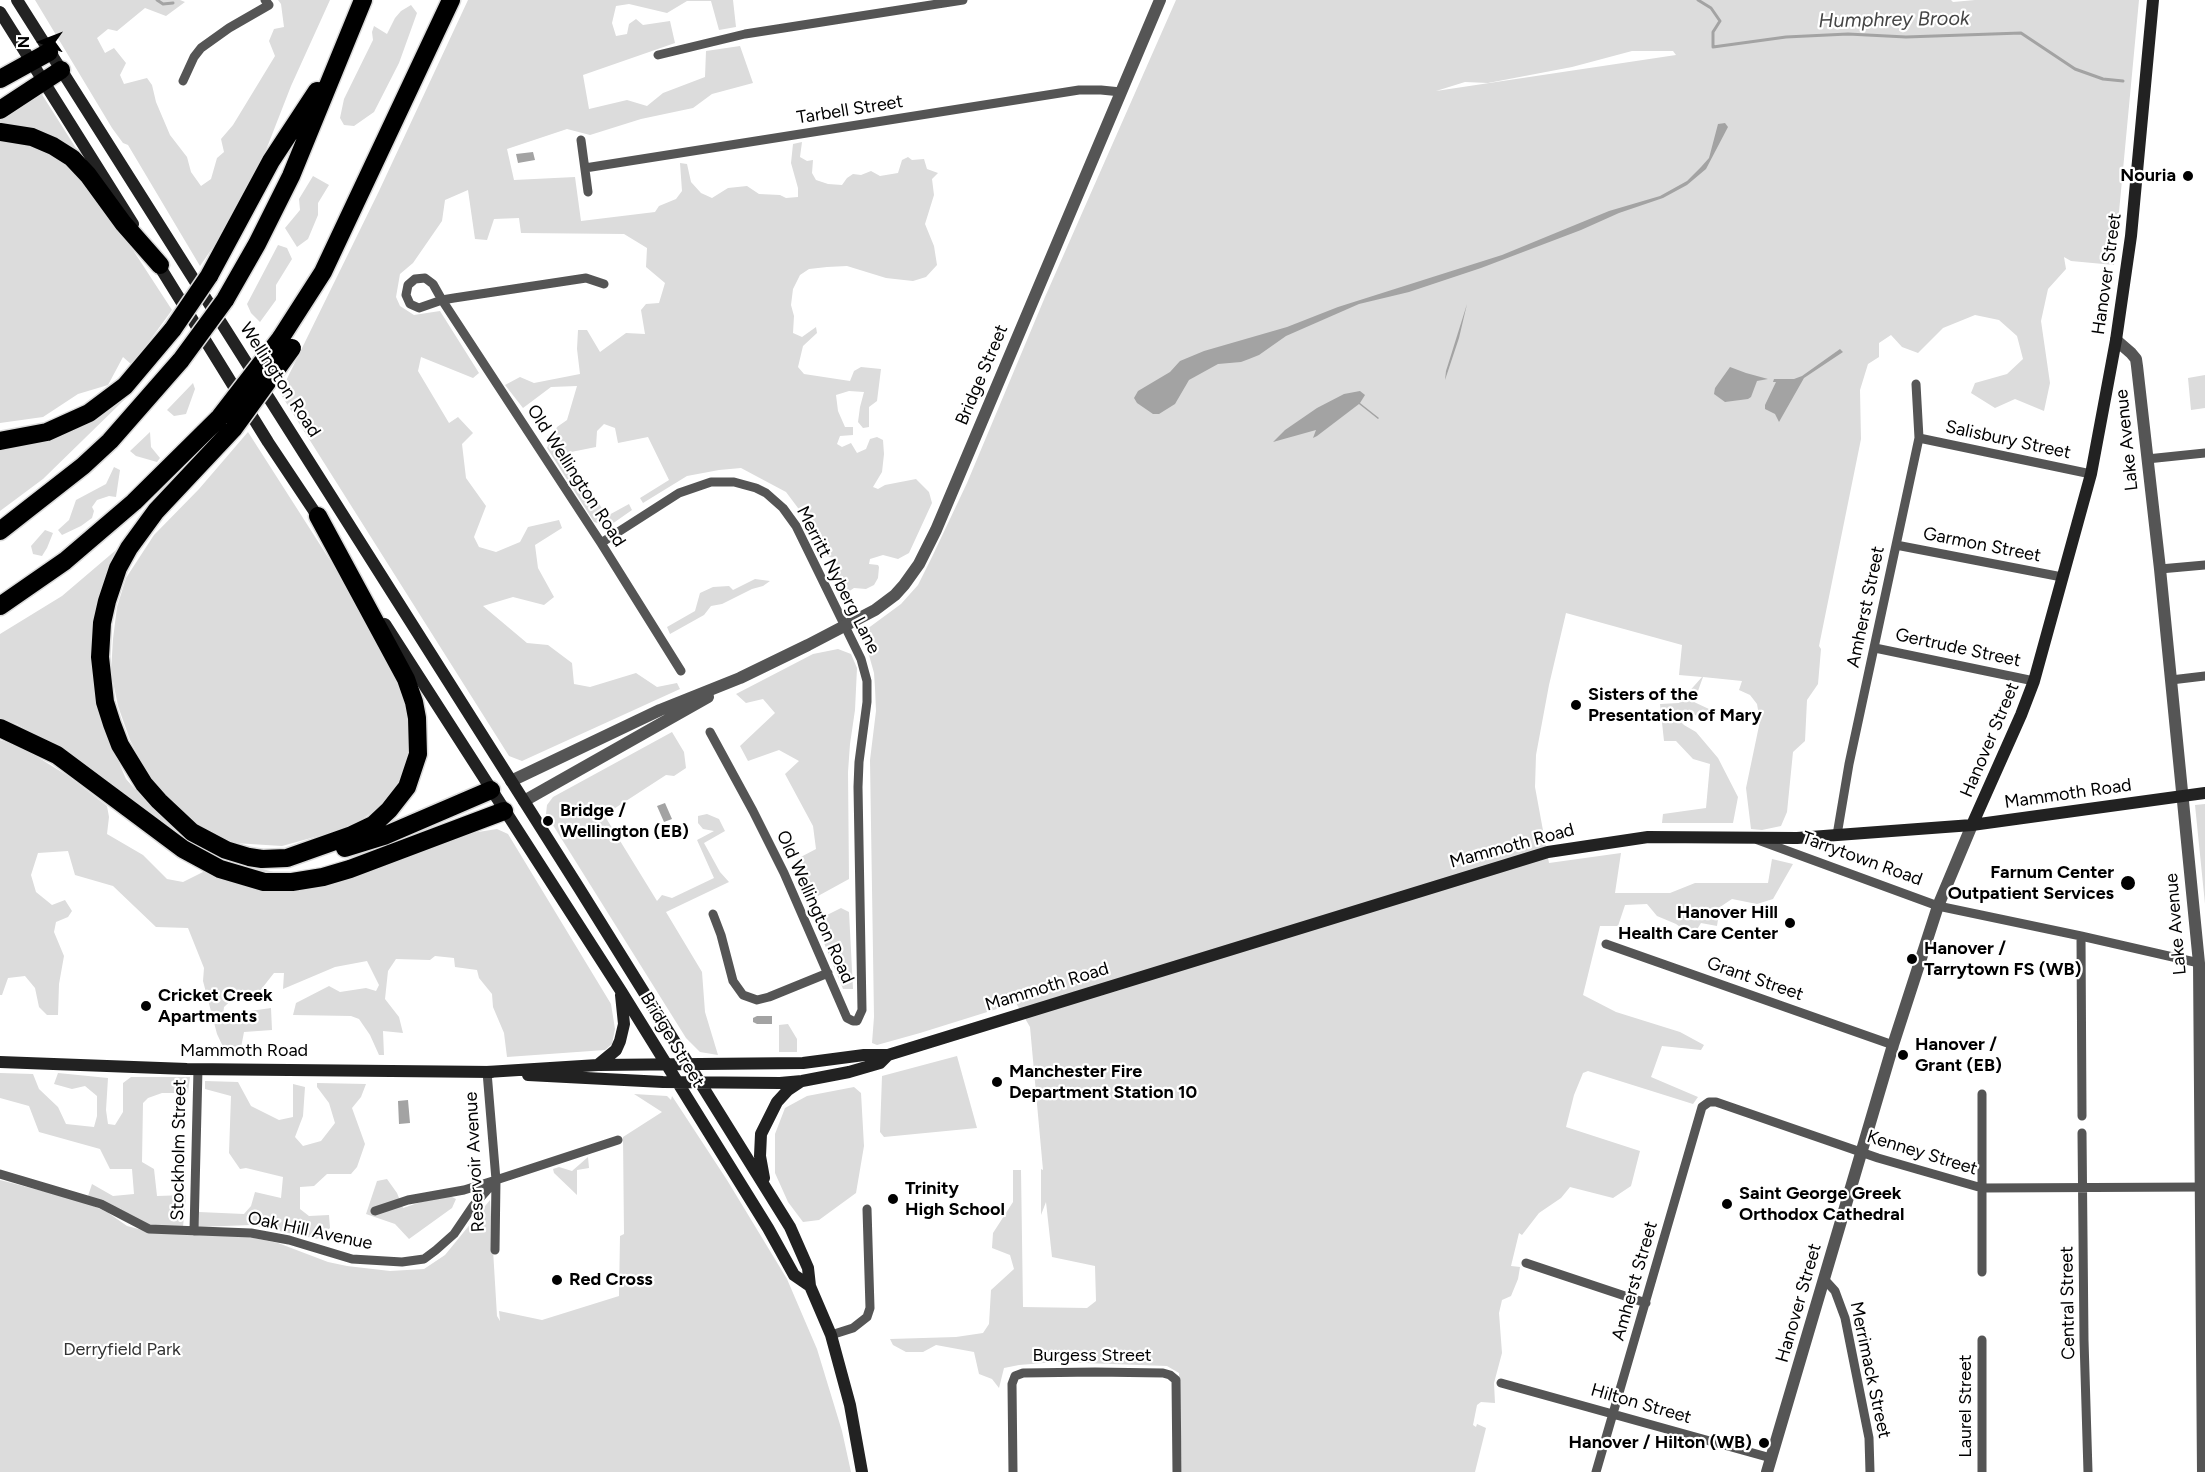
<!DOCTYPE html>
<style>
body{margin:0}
#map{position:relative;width:2205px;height:1472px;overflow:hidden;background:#fff;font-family:Figtree,sans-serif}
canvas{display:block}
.north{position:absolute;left:12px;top:12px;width:60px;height:60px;-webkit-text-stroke:4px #fff;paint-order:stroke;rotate:270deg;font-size:16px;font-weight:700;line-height:24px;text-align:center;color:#000}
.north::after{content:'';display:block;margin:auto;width:21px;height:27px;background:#000;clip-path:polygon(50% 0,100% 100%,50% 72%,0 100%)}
</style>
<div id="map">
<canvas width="2205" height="1472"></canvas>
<div class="north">N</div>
</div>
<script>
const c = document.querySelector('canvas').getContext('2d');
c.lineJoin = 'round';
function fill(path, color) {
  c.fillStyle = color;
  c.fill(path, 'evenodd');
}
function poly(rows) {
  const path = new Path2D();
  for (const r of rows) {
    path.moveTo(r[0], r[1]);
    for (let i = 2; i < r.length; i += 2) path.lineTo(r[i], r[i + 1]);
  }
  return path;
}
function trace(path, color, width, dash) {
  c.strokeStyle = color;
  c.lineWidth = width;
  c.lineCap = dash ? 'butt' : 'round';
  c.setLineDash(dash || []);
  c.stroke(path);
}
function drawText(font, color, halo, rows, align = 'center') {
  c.font = font + ' Figtree,sans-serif';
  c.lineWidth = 4.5;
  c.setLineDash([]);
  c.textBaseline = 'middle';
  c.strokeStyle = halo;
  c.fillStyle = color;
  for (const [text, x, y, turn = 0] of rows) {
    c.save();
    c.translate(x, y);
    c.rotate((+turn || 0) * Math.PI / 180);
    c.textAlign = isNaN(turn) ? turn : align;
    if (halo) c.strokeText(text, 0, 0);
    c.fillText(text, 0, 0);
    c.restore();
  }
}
const green = poly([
 [35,0,180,0,185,2,166,16,145,8,117,31,108,29,97,38,105,53,114,48,126,63,120,75,124,84,147,78,152,85,156,102,170,135,187,157,191,172,201,186,211,179,217,158,224,152,221,139,233,125,275,56,269,41,274,29,284,27,281,4,278,0,330,0,291,86,266,150,218,240,200,266,128,145,123,143,112,128],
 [468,0,733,0,736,27,719,30,711,1,687,1,667,13,629,4,616,6,612,23,616,36,627,34,629,24,636,19,643,25,670,21,675,43,583,75,589,109,627,100,647,106,663,93,705,77,706,51,740,46,753,83,712,94,693,108,641,119,590,135,567,129,507,149,514,180,575,177,581,221,655,212,659,206,676,199,682,191,680,163,687,164,691,182,701,193,712,198,728,188,747,186,759,194,780,195,786,198,798,197,798,188,791,163,793,144,802,142,800,157,807,161,813,160,812,173,816,180,828,184,842,185,847,178,853,174,861,175,871,171,880,176,898,173,902,160,908,157,912,160,924,159,927,169,938,173,932,179,934,195,925,224,934,246,937,265,926,277,913,281,886,278,847,266,827,267,809,269,800,275,793,289,791,305,794,316,793,333,802,337,816,327,817,333,803,346,798,367,804,374,850,381,854,371,861,367,881,369,877,401,869,407,869,427,863,428,858,422,860,407,864,392,849,391,836,395,838,411,845,427,853,427,853,435,840,436,837,444,842,447,851,443,857,453,866,449,870,439,877,437,883,440,884,454,882,472,873,487,878,489,885,485,916,479,929,492,932,503,909,553,898,559,883,555,870,559,869,564,878,565,879,567,878,578,874,585,866,589,854,588,848,592,839,592,833,578,837,567,834,558,825,556,807,520,786,492,741,468,719,470,687,476,643,503,640,498,669,480,648,437,618,443,615,428,604,424,597,431,596,447,566,453,607,516,629,504,632,510,612,524,605,525,594,522,547,448,557,427,567,420,577,386,551,387,523,408,505,385,520,377,534,383,580,374,577,349,578,330,587,330,600,352,626,333,645,334,641,310,646,304,659,303,665,283,646,267,647,248,624,234,521,233,519,218,494,219,487,240,475,239,468,190,445,200,442,221,413,263,400,274,396,297,400,306,414,315,440,311,479,373,473,378,421,357,418,371,449,423,458,417,473,433,462,444,466,478,486,506,474,537,479,547,496,552,520,542,528,527,559,520,562,528,535,545,538,568,554,597,544,605,513,597,483,606,527,643,548,645,572,663,574,684,590,687,636,673,657,687,677,683,680,689,522,761,509,756,280,393,379,191],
 [1176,0,1951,0,1953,2,1975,0,2139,0,2114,265,2071,261,2064,257,2066,269,2048,289,2041,321,2050,383,2044,411,2015,399,1995,408,1971,393,1975,383,2007,374,2023,359,2017,336,1999,320,1975,315,1943,328,1918,353,1902,347,1891,335,1879,343,1879,357,1868,364,1860,390,1861,439,1819,646,1821,649,1818,684,1807,700,1805,741,1793,752,1787,812,1781,826,1762,830,1751,829,1746,788,1760,721,1757,704,1750,695,1739,690,1742,681,1703,677,1694,702,1709,709,1707,715,1700,717,1686,711,1677,718,1684,725,1696,732,1718,758,1738,797,1733,823,1662,823,1663,814,1706,808,1710,764,1693,759,1676,741,1664,741,1660,704,1679,703,1702,677,1679,675,1682,645,1566,613,1549,685,1536,755,1535,787,1549,863,1621,853,1615,893,1670,893,1695,883,1768,883,1772,859,1793,864,1773,899,1757,904,1732,899,1720,907,1717,926,1701,923,1693,936,1676,924,1657,916,1647,904,1625,905,1618,926,1600,926,1583,995,1616,1012,1680,1032,1704,1045,1701,1050,1662,1046,1651,1077,1698,1097,1693,1104,1588,1071,1583,1073,1574,1095,1566,1127,1640,1151,1631,1186,1613,1198,1570,1187,1561,1198,1539,1213,1522,1235,1519,1233,1511,1266,1520,1267,1518,1279,1511,1296,1502,1300,1499,1313,1502,1353,1494,1383,1495,1403,1481,1402,1477,1405,1473,1425,1476,1427,1477,1424,1486,1428,1475,1472,1182,1472,1179,1373,1167,1366,1056,1362,1019,1365,1004,1368,999,1388,992,1379,979,1374,974,1352,936,1345,923,1352,906,1352,893,1345,890,1339,956,1337,983,1333,989,1324,991,1290,1014,1269,1010,1255,992,1248,993,1233,1013,1202,1013,1170,1021,1170,1023,1307,1087,1308,1096,1301,1095,1266,1052,1257,1046,1202,1041,1215,1041,1169,1043,1170,1030,1027,1016,1003,920,1033,877,1045,872,1043,874,1017,870,760,876,711,875,688,874,673,865,641,867,629,901,604,918,585,932,557,967,483,1045,297],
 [1632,51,1673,51,1676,55,1436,91,1465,82,1488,83,1572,67],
 [411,5,417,13,399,63,374,112,354,126,344,125,340,118,344,99,373,40,372,32,374,26,387,34,395,18,401,11],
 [41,93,79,153,58,138,35,128,13,124,0,124,0,118],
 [0,137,6,137,64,158,103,204,172,310,132,365,123,357,108,385,78,394,43,417,0,423],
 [313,176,329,185,318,203,318,215,308,239,297,247,285,228,300,210,299,199],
 [278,245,287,248,292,259,276,285,276,300,260,322,251,313,247,304],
 [2205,375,2205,408,2191,410,2188,378],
 [193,383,195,389,186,414,174,416,167,410],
 [122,396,125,399,43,479,0,511,0,444],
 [150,432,151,447,160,458,157,462,136,456,130,451],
 [248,432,342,579,401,691,411,727,411,754,404,775,385,803,351,827,282,846,234,843,200,827,154,786,130,740,118,706,111,672,113,639,117,607,126,578,154,535,199,489],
 [114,467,120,470,116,497,109,496,97,500,92,507,94,511,92,518,81,526,62,535,58,530,69,520,76,500,106,484],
 [45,530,53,533,47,548,42,556,33,554,31,546],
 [116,550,102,586,94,628,94,684,104,728,126,779,151,807,176,830,236,862,281,874,247,873,207,857,72,756,17,724,0,721,0,634,62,596],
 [755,579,770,581,763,586,752,589,722,604,711,606,704,615,670,634,667,627,695,611,700,593,713,587,729,586,733,590],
 [838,649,851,654,857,668,855,710,850,744,848,772,849,879,818,896,797,859,816,849,813,826,785,774,799,761,779,750,748,761,740,746,775,713,763,699,746,703,736,694,813,654],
 [672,732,684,752,686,768,674,776,666,775,609,812,606,818,657,901,662,895,672,898,714,878,697,840,714,831,703,829,698,823,698,816,707,814,719,819,725,831,704,843,720,872,729,882,666,912,702,972,705,1012,718,1055,700,1052,686,1038,546,814,547,805,553,797],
 [0,740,23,748,68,776,107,806,109,817,107,834,143,855,167,879,183,882,205,871,352,876,472,833,497,829,508,834,611,1004,615,1029,612,1044,605,1050,507,1057,504,1033,493,1007,492,994,479,978,477,970,455,967,454,958,435,956,430,960,396,959,388,971,385,999,399,1017,403,1033,383,1031,384,1055,379,1055,370,1035,359,1019,351,1016,293,1015,296,1003,329,986,340,992,366,988,376,991,379,985,367,961,335,967,283,989,284,973,274,973,259,992,238,994,224,1007,223,1015,271,1008,272,1030,244,1032,240,1053,226,1053,217,1034,203,981,204,968,188,928,156,927,113,886,75,875,68,851,38,853,31,875,36,892,52,905,65,900,72,911,68,917,56,922,54,932,64,956,59,984,58,1015,47,1015,39,1007,35,988,25,976,8,978,2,995,0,995],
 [2205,804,2205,904,2195,805],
 [841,908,849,912,853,989,843,989,815,921],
 [788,1024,797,1039,797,1052,779,1052,779,1025],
 [957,1056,977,1128,884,1137,880,1132,882,1076],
 [0,1073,33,1074,39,1089,58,1107,66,1124,94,1127,97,1116,97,1096,85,1086,72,1089,54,1084,58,1073,108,1078,106,1110,108,1124,115,1125,123,1112,123,1083,131,1077,190,1077,188,1093,162,1093,148,1098,143,1103,142,1162,154,1169,157,1196,186,1195,183,1227,151,1227,88,1196,92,1184,113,1196,134,1194,132,1169,110,1169,100,1149,39,1132,29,1106,0,1098],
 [205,1081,238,1082,251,1106,279,1120,293,1117,293,1084,305,1087,303,1116,295,1137,303,1146,321,1141,335,1123,329,1103,317,1087,317,1083,366,1084,361,1097,352,1108,365,1144,357,1167,351,1174,327,1174,314,1186,300,1187,300,1209,309,1216,329,1215,330,1228,317,1239,251,1225,198,1227,199,1212,244,1214,251,1206,255,1192,281,1198,283,1177,246,1168,240,1169,229,1153,231,1096,205,1089],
 [854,1087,861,1093,864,1146,856,1193,819,1220,803,1222,788,1202,775,1173,775,1134,785,1108,807,1096],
 [634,1094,667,1096,671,1100,672,1096,727,1180,787,1279,817,1349,842,1431,851,1472,0,1472,0,1180,85,1202,107,1212,127,1226,154,1233,244,1236,278,1243,328,1262,347,1266,390,1271,424,1269,445,1255,490,1200,497,1316,500,1321,499,1311,542,1320,619,1296,620,1236,624,1234,623,1137,662,1112],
 [588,1157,589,1168,577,1170,577,1195,554,1173,553,1169,559,1167,572,1171],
 [387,1179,397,1193,403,1208,421,1202,450,1196,456,1199,452,1208,409,1239,395,1224,366,1214,377,1181]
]);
const water = poly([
 [1725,123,1728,127,1706,169,1687,185,1663,198,1619,213,1581,230,1481,268,1409,292,1359,304,1286,336,1259,355,1249,359,1241,362,1218,364,1189,380,1175,404,1159,414,1153,414,1137,403,1134,398,1138,391,1170,372,1180,361,1204,351,1287,327,1338,307,1502,255,1609,211,1660,196,1687,181,1701,167,1709,158,1718,124],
 [533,152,535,160,518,163,516,154],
 [1467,304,1459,338,1445,380,1446,371],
 [1840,349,1843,352,1804,378,1779,422,1775,414,1765,409,1765,405,1776,382,1773,382,1774,379,1794,379,1802,376],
 [1730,367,1746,373,1768,379,1757,381,1751,397,1748,399,1725,402,1714,394,1715,388],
 [1360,391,1365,395,1360,403,1379,418,1378,419,1359,404,1317,436,1313,438,1316,430,1273,442,1285,430,1317,408,1344,394],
 [665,803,672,819,664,822,657,806],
 [757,1016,772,1016,772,1024,757,1024,753,1022,753,1018],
 [408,1100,410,1123,399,1124,398,1101]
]);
const stream = poly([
 [157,0,163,4,173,3],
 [1698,0,1711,8,1720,21,1713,32,1713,47,1786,37,1848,34,1906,37,2021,33,2075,69,2103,79,2123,81]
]);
const minor = poly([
 [658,55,745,34,963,0],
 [183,81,194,57,201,48,229,28,269,5,265,0],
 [581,140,588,192],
 [585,168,1079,90,1101,90,1121,92],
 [604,284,586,278,454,298,442,300,419,308,410,304,406,295,408,285,415,279,425,278,433,284,442,300,601,543,681,671],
 [1919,438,2091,474],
 [2147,459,2205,453],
 [601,543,679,493,711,482,734,482,756,488,766,493,783,508,796,526,861,659,867,681,867,702,859,762,858,787,862,1010,857,1021,853,1021,847,1018,784,873,753,811,710,732],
 [1896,545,2062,577],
 [2160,569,2205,565],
 [1875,648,2034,681],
 [2171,680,2205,676],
 [1837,835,1849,764,1919,438,1916,384],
 [1758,840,1938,906,2081,936,2199,963],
 [713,914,721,935,733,981,743,995,757,1000,769,997,828,973],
 [2081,936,2082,1116],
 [1606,944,1893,1045],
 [487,1072,496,1180,495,1250],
 [2082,1133,2084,1340,2088,1472],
 [0,1174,101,1204,149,1229,251,1233,289,1240,352,1259,402,1262,424,1259,436,1250,454,1234,473,1206,496,1180,618,1140],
 [375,1211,408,1200,464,1190,496,1180],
 [194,1231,198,1069],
 [1526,1263,1646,1303],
 [1982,1272,1982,1094],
 [1825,1280,1835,1291,1845,1318,1869,1438,1870,1472],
 [831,1335,853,1328,867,1317,870,1308,867,1209],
 [1982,1340,1982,1472],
 [1501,1383,1771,1458],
 [1013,1472,1012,1384,1015,1376,1023,1373,1095,1372,1163,1373,1170,1375,1176,1380,1177,1472],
 [1596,1472,1702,1107,1709,1102,1716,1102,1878,1158,1982,1188,2205,1187]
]);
const tertiary = poly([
 [2116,340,2131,353,2136,359,2137,366,2160,569,2199,963,2203,1472],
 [511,781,660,710,740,678,808,645,875,610,895,595,904,585,919,564,936,530,1160,0],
 [524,801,708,697],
 [1767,1472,1893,1045,1938,906,1972,825]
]);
const secondary = poly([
 [17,0,579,888,790,1227,808,1268,810,1286,831,1335,850,1405,862,1472],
 [0,12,133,224],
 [155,259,268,442,320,520],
 [385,624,621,991,768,1228,794,1275,810,1286],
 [1972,825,2021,715,2034,681,2091,474,2116,340,2131,236,2153,0],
 [0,1062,187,1069,493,1072],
 [599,1064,616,1050,620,1041,624,1024,621,995],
 [487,1072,598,1065,803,1063,864,1055,888,1055,1548,852,1648,837,1797,838,1972,825,2205,793],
 [528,1075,663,1082,780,1083,802,1081,849,1072,880,1063,888,1055],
 [764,1178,760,1156,761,1134,777,1102,788,1090,800,1082]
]);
const motorway = poly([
 [0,79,49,52],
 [0,110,61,70],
 [0,132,32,137,53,146,72,158,88,175,123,223,160,265],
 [209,276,271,161,317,91],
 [225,300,257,244,291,176,363,0],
 [280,339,323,272,451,0],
 [234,428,156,511,129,548,118,568,107,601,102,623,100,657,105,702,112,724,120,745,144,784,159,801,192,832,226,850,249,857,262,859,287,858,352,835,373,825,389,810,407,787,418,754,417,718,414,702,406,679,318,516],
 [0,441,47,432,89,413,125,386,173,329],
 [0,531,83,466,110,441,181,360],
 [0,606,65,561,134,502,219,418],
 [0,728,57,755,183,849,220,869,264,882,292,882,323,877,350,869,504,811],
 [345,848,384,836,491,790]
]);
const motorwayBridge = poly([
 [173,329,209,276],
 [181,360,225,300],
 [219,418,280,339],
 [234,428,292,348]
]);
const markers = [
 [2188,176,6,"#000"],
 [1576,705,6,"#000"],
 [548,821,6,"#000"],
 [2128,883,8,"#000"],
 [1790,923,6,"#000"],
 [1912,959,6,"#000"],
 [146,1006,6,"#000"],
 [1903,1055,6,"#000"],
 [997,1082,6,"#000"],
 [893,1199,6,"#000"],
 [1727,1204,6,"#000"],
 [557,1280,6,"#000"],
 [1764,1443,6,"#000"]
];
const streetNames = [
 ["Tarbell Street",850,110,-9],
 ["Hanover Street",2107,274,-82],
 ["Bridge Street",982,375,-67],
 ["Wellington Road",280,380,57],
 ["Salisbury Street",2008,440,12],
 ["Lake Avenue",2127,440,-96],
 ["Old Wellington Road",576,476,57],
 ["Garmon Street",1982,545,11],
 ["Merritt Nyberg Lane",838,580,63],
 ["Amherst Street",1866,607,-78],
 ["Gertrude Street",1958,648,12],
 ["Hanover Street",1990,740,-67],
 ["Mammoth Road",2068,794,-8],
 ["Mammoth Road",1512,846,-15],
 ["Tarrytown Road",1862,859,20],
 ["Old Wellington Road",815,907,66],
 ["Lake Avenue",2176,924,-95],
 ["Grant Street",1755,979,19],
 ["Mammoth Road",1047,987,-17],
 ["Bridge Street",672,1040,59],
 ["Mammoth Road",244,1051],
 ["Stockholm Street",179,1150,-89],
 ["Kenney Street",1922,1153,17],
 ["Reservoir Avenue",475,1162,-93],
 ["Oak Hill Avenue",310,1231,12],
 ["Amherst Street",1635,1281,-74],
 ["Hanover Street",1799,1303,-74],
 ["Central Street",2068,1303,-91],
 ["Burgess Street",1092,1356],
 ["Merrimack Street",1870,1370,78],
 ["Hilton Street",1641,1404,16],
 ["Laurel Street",1966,1406,-90]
];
const poiNames = [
 ["Nouria",2176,176,"right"],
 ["Sisters of the",1588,695],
 ["Presentation of Mary",1588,716],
 ["Bridge /",560,811],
 ["Wellington (EB)",560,832],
 ["Farnum Center",2114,873,"right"],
 ["Outpatient Services",2114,894,"right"],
 ["Hanover Hill",1778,913,"right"],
 ["Health Care Center",1778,934,"right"],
 ["Hanover /",1924,949],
 ["Tarrytown FS (WB)",1924,970],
 ["Cricket Creek",158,996],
 ["Apartments",158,1017],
 ["Hanover /",1915,1045],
 ["Grant (EB)",1915,1066],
 ["Manchester Fire",1009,1072],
 ["Department Station 10",1009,1093],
 ["Trinity",905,1189],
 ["High School",905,1210],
 ["Saint George Greek",1739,1194],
 ["Orthodox Cathedral",1739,1215],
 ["Red Cross",569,1280],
 ["Hanover / Hilton (WB)",1752,1443,"right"]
];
const parkNames = [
 ["Derryfield Park",122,1350]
];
const waterNames = [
 ["Humphrey Brook",1894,20,-1]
];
fill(green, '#dcdcdc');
fill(water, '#a3a3a3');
trace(stream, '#a3a3a3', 3);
trace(motorway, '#dbdbdb', 21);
trace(minor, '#555', 9);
trace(tertiary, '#555', 12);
trace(secondary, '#222', 12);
trace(motorway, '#000', 18);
trace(motorwayBridge, '#dbdbdb', 21, []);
trace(motorwayBridge, '#000', 18);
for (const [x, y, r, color] of markers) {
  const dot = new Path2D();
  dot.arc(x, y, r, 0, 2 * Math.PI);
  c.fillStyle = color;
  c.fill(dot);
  trace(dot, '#fff', 2);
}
drawText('18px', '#000', '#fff', streetNames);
drawText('bold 18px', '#000', '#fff', poiNames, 'left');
drawText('18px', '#333', '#fff', parkNames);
drawText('italic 20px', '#444', '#fff', waterNames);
</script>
